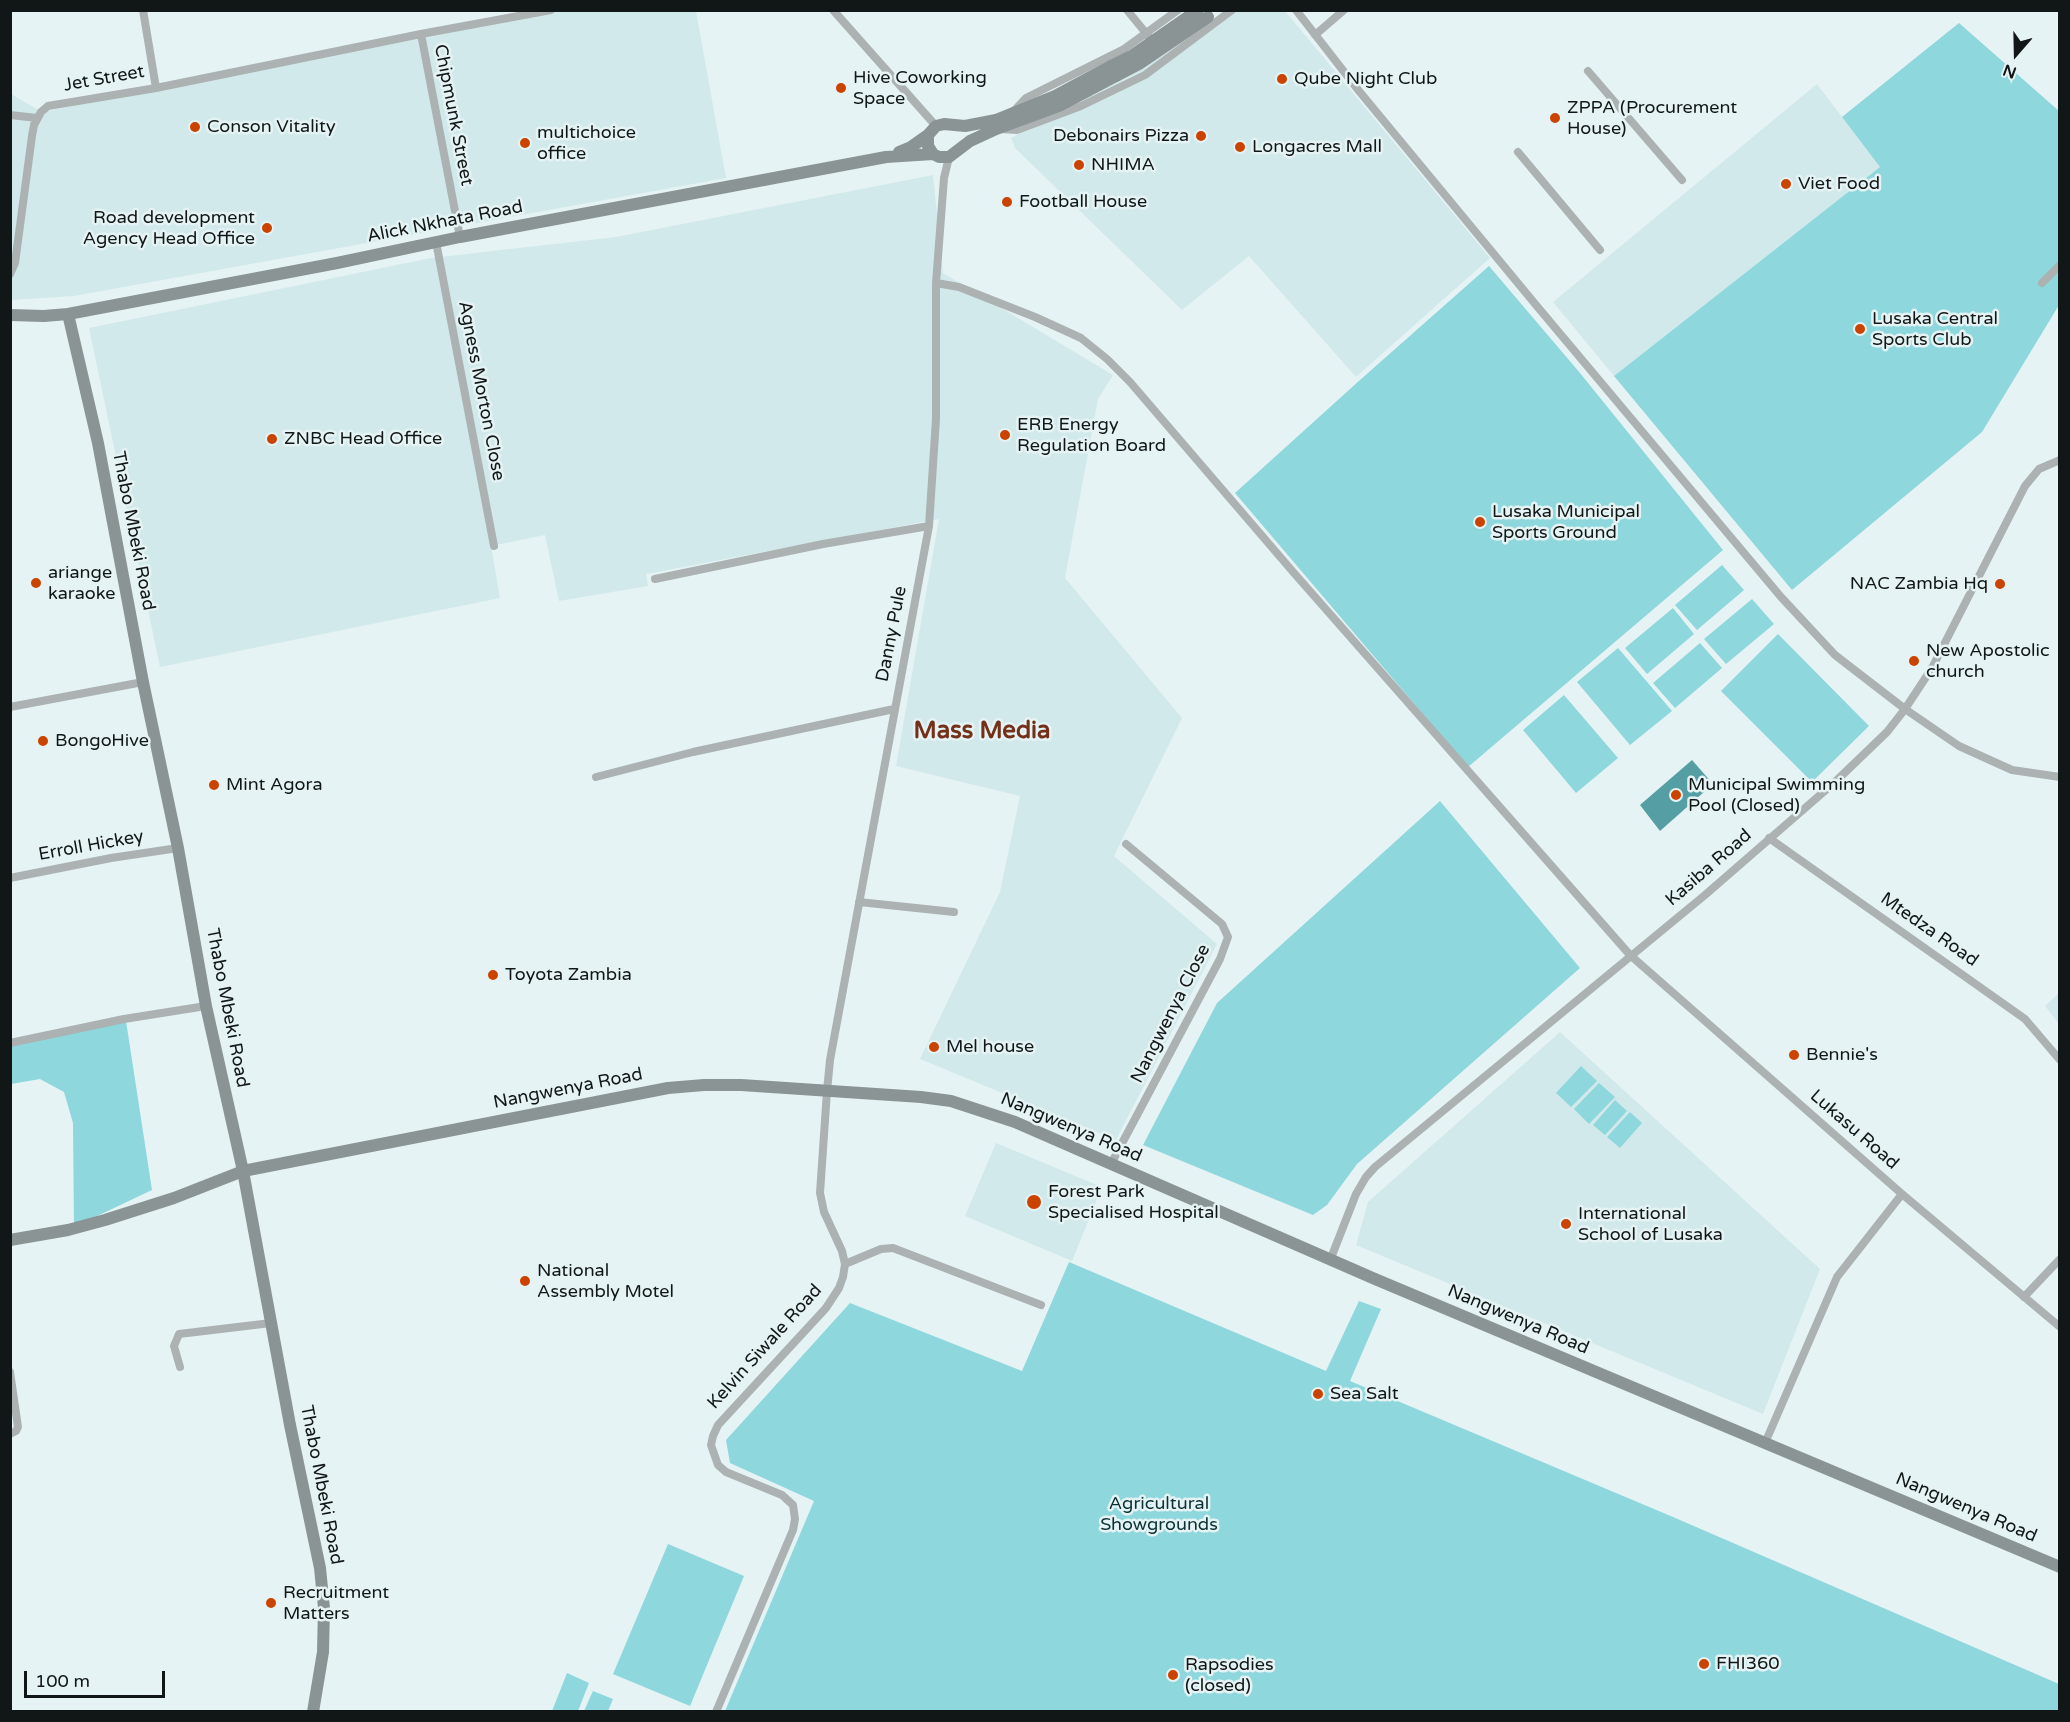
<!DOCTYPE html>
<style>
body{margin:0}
#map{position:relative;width:2070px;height:1722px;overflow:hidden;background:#e5f3f4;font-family:"Varela Round",sans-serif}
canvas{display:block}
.frame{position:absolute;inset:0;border:12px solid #111616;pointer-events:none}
.north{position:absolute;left:1986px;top:24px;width:60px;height:60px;-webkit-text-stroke:4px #e5f3f4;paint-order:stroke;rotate:200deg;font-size:16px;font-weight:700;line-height:24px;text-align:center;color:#111616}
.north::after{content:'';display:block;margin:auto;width:21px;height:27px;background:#111616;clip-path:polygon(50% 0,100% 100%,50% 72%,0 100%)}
.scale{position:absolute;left:24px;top:1671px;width:141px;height:27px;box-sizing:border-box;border:3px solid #111616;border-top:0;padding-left:8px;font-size:18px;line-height:21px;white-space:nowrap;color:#111616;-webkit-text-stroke:4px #e5f3f4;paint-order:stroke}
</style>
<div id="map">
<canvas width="2070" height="1722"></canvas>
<div class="frame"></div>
<div class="north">N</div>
<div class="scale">100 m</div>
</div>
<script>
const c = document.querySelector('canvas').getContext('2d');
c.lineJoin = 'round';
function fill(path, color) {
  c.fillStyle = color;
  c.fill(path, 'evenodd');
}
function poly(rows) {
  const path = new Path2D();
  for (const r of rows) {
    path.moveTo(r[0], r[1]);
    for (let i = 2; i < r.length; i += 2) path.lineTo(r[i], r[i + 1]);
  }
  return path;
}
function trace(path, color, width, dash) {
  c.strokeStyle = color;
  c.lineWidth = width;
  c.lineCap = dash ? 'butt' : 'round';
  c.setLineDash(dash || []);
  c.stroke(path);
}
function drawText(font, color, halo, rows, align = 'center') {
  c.font = font + ' "Varela Round",sans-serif';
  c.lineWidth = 5;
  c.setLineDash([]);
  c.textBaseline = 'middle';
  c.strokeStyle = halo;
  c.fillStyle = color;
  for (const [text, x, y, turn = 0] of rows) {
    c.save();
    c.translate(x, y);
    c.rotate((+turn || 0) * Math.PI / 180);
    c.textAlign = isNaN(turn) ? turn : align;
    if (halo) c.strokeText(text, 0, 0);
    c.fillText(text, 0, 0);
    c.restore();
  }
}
const built = poly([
 [561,11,696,11,726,178,74,296,11,300,11,94,42,112],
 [1226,11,1285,11,1490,258,1356,377,1249,256,1182,310,1015,148,1011,138,1087,96],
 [1817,84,1880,167,1614,376,1553,302],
 [933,175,943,273,1113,375,1098,399,1065,578,1182,718,1114,856,1217,944,1116,1140,920,1059,1000,892,1020,796,896,766,939,519,646,574,648,586,559,601,545,535,491,546,500,598,160,667,89,328,431,258,616,237],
 [2059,993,2059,1024,2045,1006],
 [1560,1032,1820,1269,1763,1414,1356,1245,1368,1202],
 [996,1143,1102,1187,1072,1261,965,1216]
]);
const green = poly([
 [1959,23,2059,111,2059,305,1982,432,1792,590,1614,376,1880,167,1842,117],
 [1489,266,1580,373,1723,550,1468,767,1235,493,1360,380],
 [1722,565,1744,590,1697,630,1675,605],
 [1752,599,1774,624,1726,664,1704,639],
 [1673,608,1694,634,1647,674,1625,648],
 [1778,634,1869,726,1812,782,1721,691],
 [1700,643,1722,668,1675,708,1653,683],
 [1618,648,1672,711,1630,745,1577,682],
 [1564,695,1618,758,1576,793,1523,730],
 [1440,801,1580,968,1357,1164,1327,1205,1313,1215,1143,1145,1217,1003],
 [126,1021,152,1190,74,1227,73,1123,64,1092,40,1079,11,1084,11,1044],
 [1581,1066,1597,1081,1571,1107,1556,1093],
 [1599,1083,1615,1097,1589,1124,1574,1109],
 [1615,1100,1627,1111,1605,1135,1593,1125],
 [1630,1112,1642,1123,1620,1148,1607,1137],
 [1069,1262,1326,1371,1359,1301,1381,1309,1350,1381,1673,1517,2059,1684,2059,1711,725,1711,814,1501,730,1463,726,1440,850,1303,1022,1371],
 [668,1544,744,1576,690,1706,613,1674],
 [567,1673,589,1683,578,1711,552,1711],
 [593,1691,613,1699,608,1711,584,1711]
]);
const water = poly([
 [1692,760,1713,784,1660,831,1640,805]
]);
const street = poly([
 [833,10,936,126],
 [1127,10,1150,38],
 [1296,10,1359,91,1536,305,1781,597,1835,655,1905,709,1959,746,2012,770,2060,777],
 [421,34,460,237],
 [1315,35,1344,10],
 [1588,71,1682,180],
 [156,88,421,34,551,10],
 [1014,111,1026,98,1124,49,1178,10],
 [10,115,37,118],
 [1001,129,1017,130,1081,106,1145,75,1232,10],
 [1518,152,1600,250],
 [436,242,494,546],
 [10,274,15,263,32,136,34,125,41,112,48,106,156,88,143,10],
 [936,283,959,287,1035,317,1081,338,1107,359,1130,382,1294,573,1630,955,1902,1194,2060,1327],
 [2042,283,2060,265],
 [655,579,823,544,929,526],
 [10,707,143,682],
 [596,777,693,752,894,709],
 [1769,838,2025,1019,2060,1060],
 [10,878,111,858,178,848],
 [859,902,954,912],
 [10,1043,124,1019,206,1006],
 [1111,1164,1220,959,1228,937,1222,924,1126,844],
 [1331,1258,1356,1194,1366,1177,1375,1167,1705,895,1835,782,1887,732,1905,709,1932,668,2025,486,2039,469,2060,460],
 [845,1264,881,1249,893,1248,1041,1305],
 [2024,1297,2060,1259],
 [180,1367,174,1346,179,1334,271,1323],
 [10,1372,18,1427,16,1431,10,1434],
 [1765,1443,1837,1277,1902,1194],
 [716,1712,793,1530,795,1519,793,1505,782,1495,726,1472,718,1465,711,1445,713,1436,718,1425,826,1308,839,1288,843,1277,845,1264,842,1251,824,1212,820,1193,827,1091,830,1060,929,526,936,419,936,283,944,178,949,157]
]);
const secondary = poly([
 [1111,66,1055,96,996,120,965,126,944,124,936,126,928,135,928,146,933,154,939,157,949,157,970,141,996,129,1061,105,1116,76],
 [899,152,911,147,928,135],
 [68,314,98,443,143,682,178,848,206,1006,243,1171,290,1425,320,1568,324,1608,323,1652,313,1712],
 [10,315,44,316,68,314,337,263,460,237,886,157,933,154],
 [10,1240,68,1230,105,1220,174,1198,243,1171,668,1088,704,1085,741,1085,921,1097,951,1101,1015,1122,1375,1279,2060,1567]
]);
const secondaryBridge = poly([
 [1111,66,1133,55,1198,10],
 [1116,76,1139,64,1208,17]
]);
const markers = [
 [1282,79,6,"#ca4400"],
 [841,88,6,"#ca4400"],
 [1555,118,6,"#ca4400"],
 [195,127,6,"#ca4400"],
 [1201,136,6,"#ca4400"],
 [525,143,6,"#ca4400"],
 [1240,147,6,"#ca4400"],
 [1079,165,6,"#ca4400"],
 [1786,184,6,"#ca4400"],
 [1007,202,6,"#ca4400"],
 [267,228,6,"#ca4400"],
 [1860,329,6,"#ca4400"],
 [1005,435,6,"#ca4400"],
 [272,439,6,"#ca4400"],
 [1480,522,6,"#ca4400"],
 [36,583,6,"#ca4400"],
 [2000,584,6,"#ca4400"],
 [1914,661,6,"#ca4400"],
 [43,741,6,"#ca4400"],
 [214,785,6,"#ca4400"],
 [1676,795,6,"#ca4400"],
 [493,975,6,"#ca4400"],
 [934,1047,6,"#ca4400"],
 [1794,1055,6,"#ca4400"],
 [1034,1202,8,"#ca4400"],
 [1566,1224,6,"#ca4400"],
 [525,1281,6,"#ca4400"],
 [1318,1394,6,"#ca4400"],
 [271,1603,6,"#ca4400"],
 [1704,1664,6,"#ca4400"],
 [1173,1675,6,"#ca4400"]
];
const poiNames = [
 ["Hive Coworking",853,78],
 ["Space",853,99],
 ["Qube Night Club",1294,79],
 ["ZPPA (Procurement",1567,108],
 ["House)",1567,129],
 ["Conson Vitality",207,127],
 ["multichoice",537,133],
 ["office",537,154],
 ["Debonairs Pizza",1189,136,"right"],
 ["Longacres Mall",1252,147],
 ["NHIMA",1091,165],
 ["Viet Food",1798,184],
 ["Football House",1019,202],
 ["Road development",255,218,"right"],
 ["Agency Head Office",255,239,"right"],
 ["Lusaka Central",1872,319],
 ["Sports Club",1872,340],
 ["ERB Energy",1017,425],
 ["Regulation Board",1017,446],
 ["ZNBC Head Office",284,439],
 ["Lusaka Municipal",1492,512],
 ["Sports Ground",1492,533],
 ["ariange",48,573],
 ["karaoke",48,594],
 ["NAC Zambia Hq",1988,584,"right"],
 ["New Apostolic",1926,651],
 ["church",1926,672],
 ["BongoHive",55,741],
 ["Mint Agora",226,785],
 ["Municipal Swimming",1688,785],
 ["Pool (Closed)",1688,806],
 ["Toyota Zambia",505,975],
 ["Mel house",946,1047],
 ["Bennie's",1806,1055],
 ["Forest Park",1048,1192],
 ["Specialised Hospital",1048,1213],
 ["International",1578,1214],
 ["School of Lusaka",1578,1235],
 ["National",537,1271],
 ["Assembly Motel",537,1292],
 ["Sea Salt",1330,1394],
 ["Recruitment",283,1593],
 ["Matters",283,1614],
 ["FHI360",1716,1664],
 ["Rapsodies",1185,1665],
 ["(closed)",1185,1686]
];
const streetNames = [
 ["Jet Street",104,79,-10],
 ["Chipmunk Street",453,115,79],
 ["Alick Nkhata Road",445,222,-11],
 ["Agness Morton Close",481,391,79],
 ["Thabo Mbeki Road",133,531,79],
 ["Danny Pule",892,634,-79],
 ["Erroll Hickey",91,846,-10],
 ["Kasiba Road",1709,868,-41],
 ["Mtedza Road",1929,930,35],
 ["Thabo Mbeki Road",227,1008,79],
 ["Nangwenya Close",1171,1014,-63],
 ["Nangwenya Road",568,1089,-11],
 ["Nangwenya Road",1071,1128,23],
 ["Lukasu Road",1854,1130,41],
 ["Nangwenya Road",1518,1320,23],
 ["Kelvin Siwale Road",765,1347,-48],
 ["Thabo Mbeki Road",321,1485,79],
 ["Nangwenya Road",1966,1508,23]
];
const parkNames = [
 ["Agricultural",1159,1504],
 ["Showgrounds",1159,1525]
];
const districtNames = [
 ["Mass Media",982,732]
];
fill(built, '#d2e9eb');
fill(green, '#8ed7dd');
fill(water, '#549ea4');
trace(street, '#acb2b2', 8);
trace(secondary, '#8b9495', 12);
trace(secondaryBridge, '#8b9495', 12);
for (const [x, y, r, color] of markers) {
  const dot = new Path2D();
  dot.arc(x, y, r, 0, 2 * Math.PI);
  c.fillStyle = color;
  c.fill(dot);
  trace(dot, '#e5f3f4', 2);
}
drawText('18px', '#111616', '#e5f3f4', poiNames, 'left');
drawText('18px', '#111616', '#e5f3f4', streetNames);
drawText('18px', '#0b3134', '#e5f3f4', parkNames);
drawText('bold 24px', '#733119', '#e5f3f4', districtNames);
</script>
